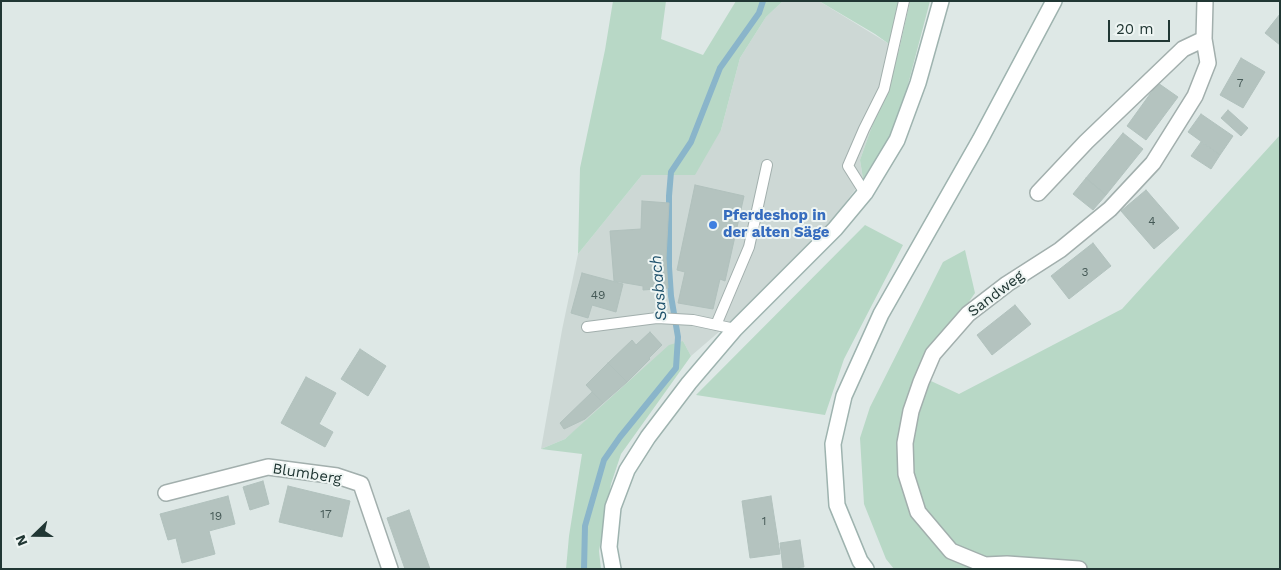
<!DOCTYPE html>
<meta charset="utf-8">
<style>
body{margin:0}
#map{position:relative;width:1281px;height:570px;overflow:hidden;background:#dee8e6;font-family:"Work Sans",sans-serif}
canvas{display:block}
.frame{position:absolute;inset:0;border:2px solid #213734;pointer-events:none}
.north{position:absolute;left:10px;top:510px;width:50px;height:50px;-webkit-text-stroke:4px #eef5f3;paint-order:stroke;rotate:248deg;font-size:14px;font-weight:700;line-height:20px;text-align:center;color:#213734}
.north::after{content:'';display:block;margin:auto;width:18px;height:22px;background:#213734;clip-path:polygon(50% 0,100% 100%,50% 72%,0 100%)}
.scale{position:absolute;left:1108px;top:20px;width:62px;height:22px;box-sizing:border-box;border:2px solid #213734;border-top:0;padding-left:6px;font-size:15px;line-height:18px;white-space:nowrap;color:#213734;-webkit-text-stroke:4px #eef5f3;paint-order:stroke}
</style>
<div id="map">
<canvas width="1281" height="570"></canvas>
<div class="frame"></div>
<div class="north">N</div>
<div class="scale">20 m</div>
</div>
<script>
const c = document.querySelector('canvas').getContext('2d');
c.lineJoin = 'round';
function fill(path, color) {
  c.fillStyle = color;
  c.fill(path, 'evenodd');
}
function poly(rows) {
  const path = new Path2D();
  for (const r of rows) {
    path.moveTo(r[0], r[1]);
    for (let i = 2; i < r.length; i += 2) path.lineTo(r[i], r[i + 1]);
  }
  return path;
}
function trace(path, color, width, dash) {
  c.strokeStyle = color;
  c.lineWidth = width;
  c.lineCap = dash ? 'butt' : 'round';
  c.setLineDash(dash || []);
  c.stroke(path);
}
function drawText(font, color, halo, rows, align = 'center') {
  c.font = font + ' "Work Sans",sans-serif';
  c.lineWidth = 4;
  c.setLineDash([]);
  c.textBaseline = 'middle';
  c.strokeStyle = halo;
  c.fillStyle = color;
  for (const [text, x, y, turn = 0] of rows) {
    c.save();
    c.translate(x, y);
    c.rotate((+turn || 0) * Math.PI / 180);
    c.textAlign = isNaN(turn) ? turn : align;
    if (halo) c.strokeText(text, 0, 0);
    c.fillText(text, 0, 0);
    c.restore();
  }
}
const built = poly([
 [783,1,819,1,899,50,860,160,863,179,822,234,742,312,691,356,683,341,565,439,541,449,562,330,578,254,642,175,721,130,740,58,766,17]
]);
const green = poly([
 [613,1,666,1,661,39,703,55,736,1,783,1,766,17,740,58,721,130,695,175,642,175,578,254,580,168,605,50],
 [819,1,899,1,889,44,875,34],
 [910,1,930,1,905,96,890,137,863,179,860,160,899,50],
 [1280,135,1280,569,894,569,886,559,864,504,860,438,870,407,943,262,965,250,975,293,918,375,959,394,1122,309],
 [865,225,903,245,844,359,825,415,696,395],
 [683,341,691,356,621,454,611,484,599,551,601,569,566,569,569,536,582,454,541,449,565,439,669,345]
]);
const stream = poly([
 [584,569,585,526,604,460,620,437,676,368,678,337,671,296,669,267,669,196,671,172,691,142,720,68,759,13,763,1]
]);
const building = poly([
 [1280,14,1280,45,1265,33,1280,14],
 [1241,58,1265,72,1243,108,1220,95,1241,58],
 [1158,83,1178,97,1146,140,1127,126,1158,83],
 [1228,110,1248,128,1241,136,1221,118,1228,110],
 [1201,114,1233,136,1220,155,1188,132,1201,114],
 [1123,133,1143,149,1106,195,1086,178,1123,133],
 [1201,142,1220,155,1211,169,1191,156,1201,142],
 [1086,178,1106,195,1093,210,1073,194,1086,178],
 [695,185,744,196,725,281,720,279,713,309,678,303,685,272,677,270,695,185],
 [1146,190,1179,228,1154,249,1121,211,1146,190],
 [642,201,669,203,666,258,668,288,643,290,643,286,614,281,610,231,641,229,642,201],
 [1093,243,1111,266,1069,299,1051,276,1093,243],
 [582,273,623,284,616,312,592,305,588,318,571,313,582,273],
 [1015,305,1031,324,992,355,977,335,1015,305],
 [650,332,662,345,649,358,650,359,627,382,608,363,632,340,636,345,650,332],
 [360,349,386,366,368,396,341,379,360,349],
 [608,363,627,382,603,403,586,385,608,363],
 [306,377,336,393,319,424,333,432,325,447,281,423,306,377],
 [592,392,603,403,585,419,564,429,560,423,592,392],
 [263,481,269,504,250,510,243,487,263,481],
 [288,486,350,501,342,537,279,522,288,486],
 [228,496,235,524,209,531,215,554,182,563,176,538,168,540,160,514,228,496],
 [771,496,780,554,750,558,742,501,771,496],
 [409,510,430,569,405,569,387,518,409,510],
 [800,540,804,567,783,569,780,543,800,540]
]);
const lane = poly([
 [865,193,848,166,864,129,884,89,904,1],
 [716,325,749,247,767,165],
 [587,327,657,318,693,320,735,329]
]);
const street = poly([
 [1038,193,1086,142,1183,49,1204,39],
 [166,493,268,467,337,476,361,484,390,569],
 [1079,569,1007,564,985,565,951,551,918,512,906,474,905,443,911,411,921,382,933,354,968,314,1007,284,1060,250,1110,209,1153,163,1195,96,1208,63,1204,39,1205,1]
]);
const secondary = poly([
 [613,569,609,547,613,507,627,470,648,437,689,383,735,329,835,229,865,193,897,140,918,83,941,1],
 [866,569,860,561,837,505,833,444,844,396,881,314,980,140,1054,1]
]);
const markers = [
 [713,225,5,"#3f7fe0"]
];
const numberNames = [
 ["7",1240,83],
 ["4",1152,221],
 ["3",1085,272],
 ["49",598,295],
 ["17",326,514],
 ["19",216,516],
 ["1",764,521]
];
const shopNames = [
 ["Pferdeshop in",723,216],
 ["der alten Säge",723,233]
];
const streetNames = [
 ["Sandweg",996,294,-37],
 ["Blumberg",307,474,9]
];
const waterNames = [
 ["Sasbach",659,288,-95]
];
fill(built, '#cdd8d5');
fill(green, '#b8d8c6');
trace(stream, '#8ab5ca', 6);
fill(building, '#b4c3bf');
trace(building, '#b1c1bd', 1);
trace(lane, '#a2afad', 12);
trace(street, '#a2afad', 18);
trace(secondary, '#9eb3af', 18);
trace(lane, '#fff', 10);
trace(street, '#fff', 15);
trace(secondary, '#fff', 15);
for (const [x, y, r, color] of markers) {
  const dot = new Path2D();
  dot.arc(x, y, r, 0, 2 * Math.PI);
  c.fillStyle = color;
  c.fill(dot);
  trace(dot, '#eef5f3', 2);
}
drawText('12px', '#465a57', null, numberNames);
drawText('bold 15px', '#366cbe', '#eef5f3', shopNames, 'left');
drawText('15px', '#213734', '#eef5f3', streetNames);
drawText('italic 16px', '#21536d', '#eef5f3', waterNames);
</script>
